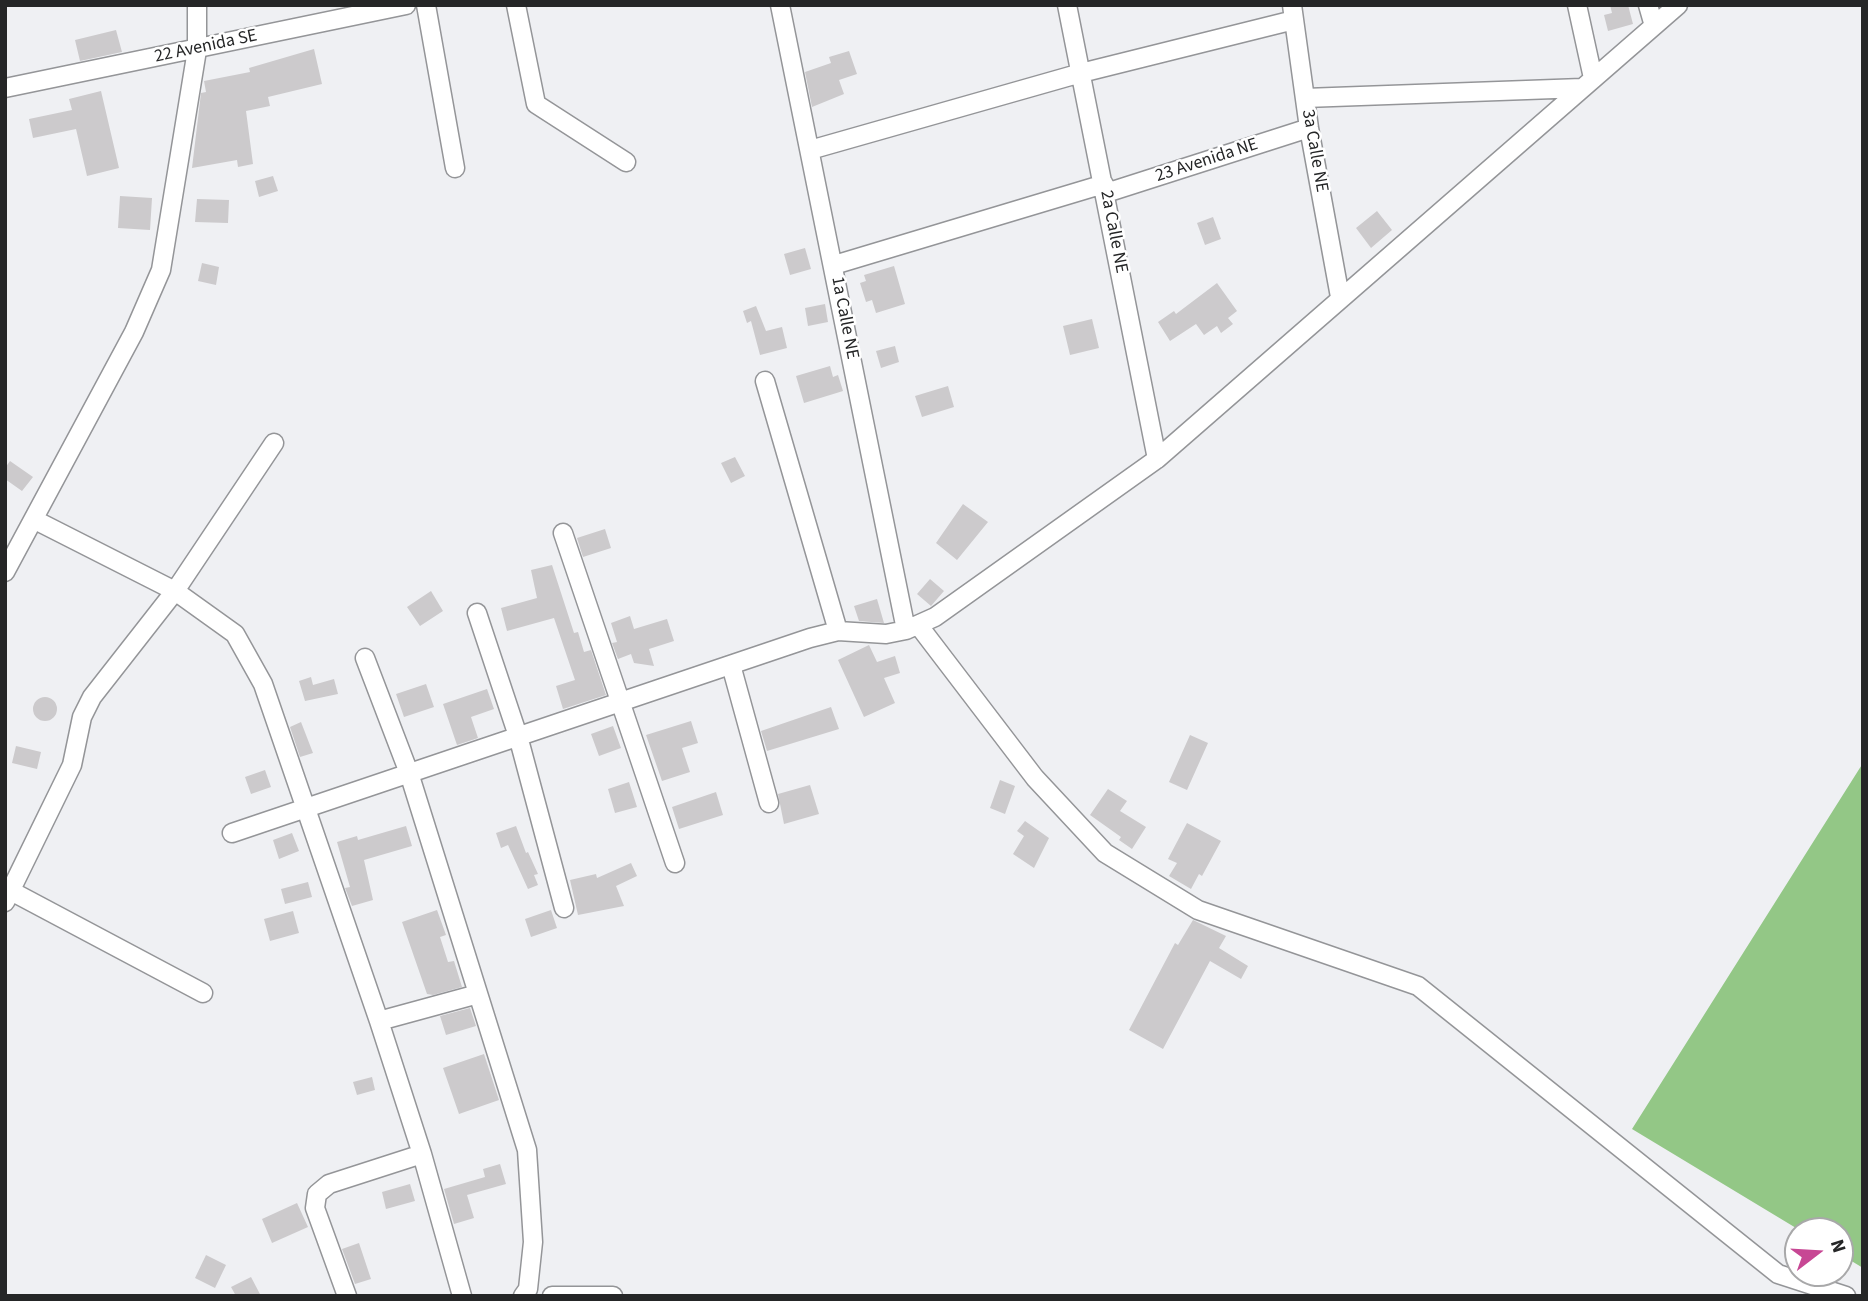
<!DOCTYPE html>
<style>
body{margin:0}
#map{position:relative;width:1868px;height:1301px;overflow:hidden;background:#eff0f3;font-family:"Source Sans 3",sans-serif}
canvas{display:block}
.frame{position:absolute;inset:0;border:7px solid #252627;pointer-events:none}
.north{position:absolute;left:1784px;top:1217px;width:70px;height:70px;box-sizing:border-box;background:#fff;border:2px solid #a8a8a9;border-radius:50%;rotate:73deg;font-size:19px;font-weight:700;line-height:28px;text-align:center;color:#252627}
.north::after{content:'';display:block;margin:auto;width:24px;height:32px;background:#c74794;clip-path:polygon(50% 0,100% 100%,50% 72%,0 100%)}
</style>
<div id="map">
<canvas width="1868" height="1301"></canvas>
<div class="frame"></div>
<div class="north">N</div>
</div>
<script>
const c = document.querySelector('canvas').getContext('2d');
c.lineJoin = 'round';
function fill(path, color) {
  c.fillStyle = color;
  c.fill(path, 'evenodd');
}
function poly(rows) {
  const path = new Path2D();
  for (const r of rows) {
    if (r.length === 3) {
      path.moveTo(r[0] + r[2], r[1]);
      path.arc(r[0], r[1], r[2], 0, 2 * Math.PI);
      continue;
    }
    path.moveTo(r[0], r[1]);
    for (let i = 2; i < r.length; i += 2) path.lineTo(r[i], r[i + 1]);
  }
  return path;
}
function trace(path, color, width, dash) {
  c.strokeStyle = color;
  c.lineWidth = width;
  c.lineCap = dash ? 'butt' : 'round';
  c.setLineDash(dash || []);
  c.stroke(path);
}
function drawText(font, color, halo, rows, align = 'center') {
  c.font = font + ' "Source Sans 3",sans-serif';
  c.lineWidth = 5;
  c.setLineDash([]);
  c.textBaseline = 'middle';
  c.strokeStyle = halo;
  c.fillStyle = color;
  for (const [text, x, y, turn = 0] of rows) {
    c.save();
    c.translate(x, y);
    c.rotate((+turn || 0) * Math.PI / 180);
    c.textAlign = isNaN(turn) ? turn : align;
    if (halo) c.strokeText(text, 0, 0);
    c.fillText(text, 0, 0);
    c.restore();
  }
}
const forest = poly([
 [1863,763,1863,1268,1840,1254,1840,1231,1801,1231,1632,1129]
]);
const building = poly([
 [1610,5,1628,5,1633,24,1608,31,1604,15,1612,13],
 [116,30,122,52,80,61,75,40],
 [314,49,322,84,268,97,270,106,246,111,253,164,238,167,237,160,192,168,201,93,206,92,204,81,250,72,249,68],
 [849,51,857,74,839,80,844,94,812,107,805,72,831,63,829,57],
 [101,91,119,168,87,176,76,129,33,138,29,119,72,110,69,99],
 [273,176,278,191,259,197,255,181],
 [120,196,152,198,150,230,118,228],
 [197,199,229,200,228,223,195,222],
 [1377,211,1392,230,1371,248,1356,228],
 [1213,217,1221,239,1205,245,1197,223],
 [805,248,811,269,790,275,784,254],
 [202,263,219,267,216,285,198,281],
 [894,266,905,304,876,313,872,300,866,302,860,283,866,281,864,275],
 [1217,283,1237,311,1228,318,1233,324,1221,333,1217,326,1204,335,1196,324,1170,341,1158,322,1174,311,1176,314],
 [825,304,828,322,808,326,805,308],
 [756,306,766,331,782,327,787,348,760,355,751,321,747,323,743,311],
 [1092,319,1099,348,1070,355,1063,326],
 [895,346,899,362,881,368,876,351],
 [830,366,833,377,838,375,843,391,804,403,796,376],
 [948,386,954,407,922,417,915,396],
 [735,457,745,476,731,483,721,463],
 [10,461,33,477,22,491,5,479,5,468],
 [963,504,988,522,957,560,936,543],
 [605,529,611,548,583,557,577,538],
 [552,565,574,633,578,632,584,652,591,650,606,695,563,709,556,686,575,680,554,618,507,631,501,608,537,598,531,570],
 [930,579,944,591,931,606,917,594],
 [431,591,443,611,420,626,407,607],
 [877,599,884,623,859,621,854,606],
 [630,616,634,629,667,619,674,641,649,649,654,666,634,663,631,654,618,659,612,643,617,642,611,623],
 [869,645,877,662,895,656,900,673,884,678,895,703,864,717,838,660],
 [311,677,313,685,334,679,338,694,305,701,299,681],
 [426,684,434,707,404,717,396,694],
 [487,689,494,709,471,717,478,738,457,745,443,704],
 [45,709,12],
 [831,707,839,729,767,751,761,731],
 [691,721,698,743,682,748,690,772,662,781,646,735],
 [301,722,313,753,300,757,290,727],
 [613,726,621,748,599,756,591,734],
 [1190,735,1208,743,1187,790,1169,782],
 [16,746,41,752,37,769,12,763],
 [265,770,271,787,251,794,245,777],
 [1000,780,1015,786,1005,814,990,808],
 [629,782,637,807,615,813,608,789],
 [810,785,819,814,784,824,778,794],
 [1108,789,1127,801,1120,811,1146,827,1132,849,1119,840,1121,837,1090,815],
 [716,792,723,815,679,829,672,807],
 [1025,821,1049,838,1034,868,1013,854,1024,836,1017,831],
 [1187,823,1221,841,1202,876,1199,874,1191,889,1169,876,1177,863,1168,859],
 [406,826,412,846,364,860,373,900,352,906,345,888,350,887,337,842,357,836,358,840],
 [516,826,526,853,528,852,538,874,534,875,538,885,528,889,508,845,501,848,496,833],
 [292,833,299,851,279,859,273,840],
 [631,863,637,876,616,886,624,906,578,915,570,880,596,874,597,878],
 [308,882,312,897,285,904,281,889],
 [437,910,446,935,440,937,448,962,454,961,462,987,433,995,427,994,402,922],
 [551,910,557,928,531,937,525,919],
 [293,911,299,933,270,941,264,919],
 [1193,920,1226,936,1219,948,1248,966,1241,979,1210,961,1163,1049,1129,1030,1175,943,1178,945],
 [470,1008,476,1026,446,1035,440,1016],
 [484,1054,499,1100,459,1114,443,1068],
 [372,1077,375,1090,357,1095,353,1082],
 [500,1164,506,1184,467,1195,474,1218,454,1224,444,1189,485,1177,483,1169],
 [410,1184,415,1201,386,1209,382,1192],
 [297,1203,308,1227,272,1243,262,1219],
 [359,1243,371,1279,355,1284,342,1249],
 [206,1255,226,1265,215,1288,195,1278],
 [251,1277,261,1296,236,1296,231,1287]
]);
const minor = poly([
 [426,5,455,168],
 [516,5,536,104,626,162],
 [780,5,906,630],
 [1067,5,1157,459],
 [1292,5,1309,128,1340,297],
 [1577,5,1593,78],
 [1648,5,1654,26],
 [5,88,406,5],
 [1305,98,1582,88],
 [810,150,1081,73,1294,20],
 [1106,193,1309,128],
 [834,265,1104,184],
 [765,381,838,631],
 [35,520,175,591,235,634,263,684,379,1021,422,1154,462,1296],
 [563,533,675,863],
 [5,572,134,332,161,270,197,50,197,5],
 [477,613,518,736,564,908],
 [919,626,1035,778,1105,853,1198,910,1418,986,1778,1274,1846,1296],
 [365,658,409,773,527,1150,533,1242,528,1289,523,1296],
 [731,665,769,803],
 [232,833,810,638,838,631,886,634,906,630,935,617,1157,459,1678,5],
 [11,891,203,993],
 [5,902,72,765,82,717,92,697,175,591,274,443],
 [379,1021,478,994],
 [347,1296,315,1208,317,1194,329,1184,422,1154],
 [552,1296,613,1296]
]);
const streetNames = [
 ["22 Avenida SE",206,47,-12],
 ["3a Calle NE",1314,151,80],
 ["23 Avenida NE",1207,161,-18],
 ["2a Calle NE",1113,232,79],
 ["1a Calle NE",844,318,79]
];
fill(forest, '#93c786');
fill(building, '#cccacc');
trace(minor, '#949598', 21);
trace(minor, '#fff', 18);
drawText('18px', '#252627', '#fff', streetNames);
</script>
